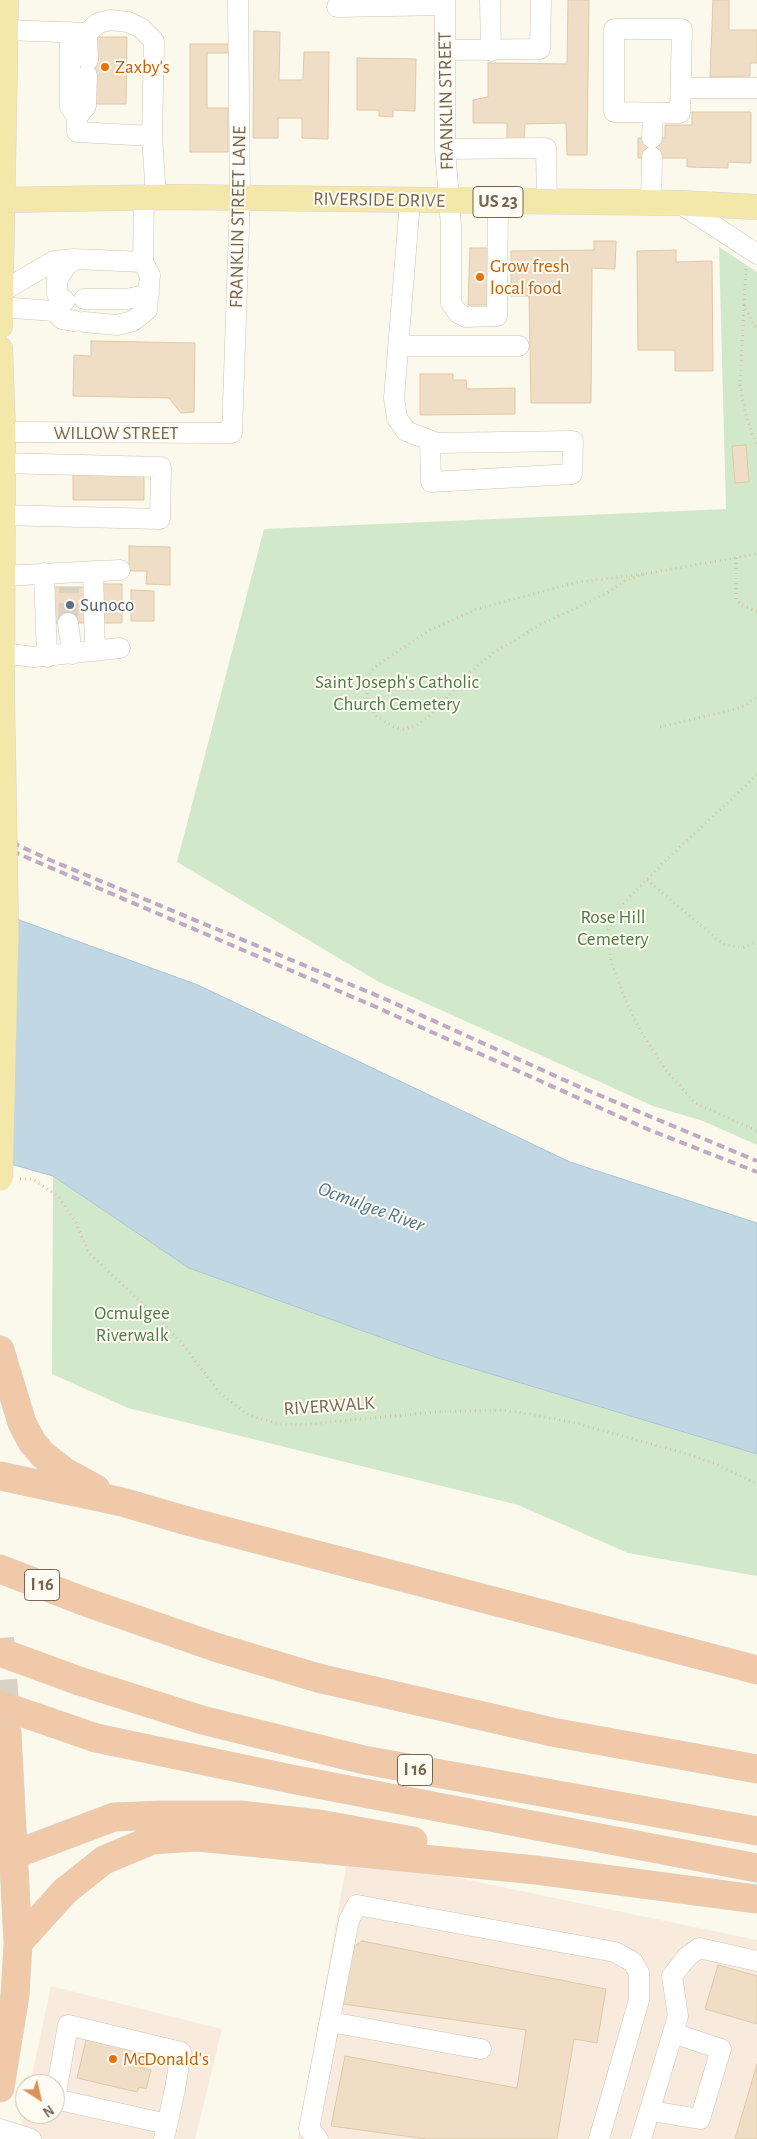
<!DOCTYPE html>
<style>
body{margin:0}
#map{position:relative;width:757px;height:2139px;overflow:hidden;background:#fbf8ec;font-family:"Alegreya Sans",sans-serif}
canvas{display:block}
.north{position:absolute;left:15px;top:2074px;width:50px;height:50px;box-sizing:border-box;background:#fefcf2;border:1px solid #c8c0b1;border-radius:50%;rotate:145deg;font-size:14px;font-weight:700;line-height:20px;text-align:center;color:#766550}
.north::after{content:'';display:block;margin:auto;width:18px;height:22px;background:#db915b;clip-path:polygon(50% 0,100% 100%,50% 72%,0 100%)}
</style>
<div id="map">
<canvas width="757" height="2139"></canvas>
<div class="north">N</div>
</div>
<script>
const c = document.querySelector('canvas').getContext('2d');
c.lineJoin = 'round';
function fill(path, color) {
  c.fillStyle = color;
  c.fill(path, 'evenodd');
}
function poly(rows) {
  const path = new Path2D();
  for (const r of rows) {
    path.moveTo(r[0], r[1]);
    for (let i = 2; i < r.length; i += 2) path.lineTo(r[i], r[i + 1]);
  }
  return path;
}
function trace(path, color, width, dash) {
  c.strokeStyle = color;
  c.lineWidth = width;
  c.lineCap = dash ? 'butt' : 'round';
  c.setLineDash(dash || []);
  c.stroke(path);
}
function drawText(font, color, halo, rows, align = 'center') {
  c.font = font + ' "Alegreya Sans",sans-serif';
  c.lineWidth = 4;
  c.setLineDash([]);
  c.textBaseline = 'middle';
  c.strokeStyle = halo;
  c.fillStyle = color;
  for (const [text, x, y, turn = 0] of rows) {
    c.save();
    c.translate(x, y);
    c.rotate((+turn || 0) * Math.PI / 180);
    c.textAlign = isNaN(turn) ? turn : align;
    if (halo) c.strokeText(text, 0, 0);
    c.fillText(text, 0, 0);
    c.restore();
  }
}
const commercial = poly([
 [348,1855,757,1940,757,2139,298,2139],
 [51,1986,222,2029,195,2139,19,2139,25,2109,25,2114,55,2114,55,2084,30,2084]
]);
const green = poly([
 [719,247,757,272,757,1145,703,1121,653,1106,379,982,177,862,264,529,726,509],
 [53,1176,189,1268,438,1358,757,1454,757,1576,628,1553,518,1505,128,1408,52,1374]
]);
const water = poly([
 [0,913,198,985,570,1162,757,1223,757,1454,438,1358,189,1268,53,1176,0,1161,0,913]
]);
const building = poly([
 [568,0,589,0,587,155,567,155,566,123,525,124,524,141,507,141,507,123,473,123,473,100,488,97,488,63,567,64,568,0],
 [713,0,729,0,729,30,757,30,757,63,750,63,750,76,710,77,713,0],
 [254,31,280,32,279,80,303,80,304,52,329,52,328,139,302,138,302,118,278,118,278,138,253,138,254,31],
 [97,37,127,37,126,104,96,104,83,60,97,37],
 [190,44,228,44,228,53,207,53,207,108,228,108,228,152,190,152,190,44],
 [357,58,416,59,415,111,393,110,393,117,379,116,379,110,357,110,357,58],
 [692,112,751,112,751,163,728,162,728,168,687,167,687,158,638,158,638,138,665,138,665,125,692,125,692,112],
 [594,241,616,241,615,269,592,268,591,403,531,403,529,296,511,296,511,251,594,250,594,241],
 [470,248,491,248,490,305,468,305,470,248],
 [676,250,676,262,712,261,713,371,675,371,675,350,638,350,637,251,676,250],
 [91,341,195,343,194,412,181,413,169,398,73,396,74,355,91,356,91,341],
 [420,374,453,374,453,380,466,380,467,389,515,388,515,414,420,415,420,374],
 [746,445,749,482,735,483,732,446,746,445],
 [73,474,144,474,144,500,73,500,73,474],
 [129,546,170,547,170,585,146,584,147,571,129,571,129,546],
 [99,584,122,584,122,623,99,623,99,584],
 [52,587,87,587,87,623,52,623,52,587],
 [131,590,154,591,154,621,131,621,131,590],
 [362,1941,606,1989,597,2043,574,2039,557,2139,427,2139,331,2126,345,2056,517,2088,526,2030,343,2004,353,1947,362,1941],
 [718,1965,757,1976,757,2024,705,2009,718,1965],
 [87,2036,146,2051,142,2068,151,2070,146,2089,139,2087,137,2092,77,2078,87,2036],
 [757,2064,757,2139,735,2139,757,2064]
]);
const minorTunnel = poly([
 [68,623,69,587]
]);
const highwayTunnel = poly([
 [0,1638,7,1730]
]);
const path = poly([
 [746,269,744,305,757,330],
 [744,305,740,385,746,416,757,446],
 [736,558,736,599,741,605,757,611],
 [644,574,625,581,607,593,542,624,493,653,467,675,431,715,416,726,403,729,394,727,376,716,370,705,367,696,368,682,370,673,376,666,430,630,477,609,578,582,644,574,757,554],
 [660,727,740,708,757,697],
 [757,775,665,861,623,904,608,931,611,962,624,997,640,1030,665,1069,695,1103,757,1131],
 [647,880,723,944,742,948,757,942],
 [20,1179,33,1179,59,1197,75,1221,89,1253,161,1321,184,1346,220,1393,248,1415,279,1424,300,1425,435,1412,502,1410,529,1414,575,1423,688,1454,716,1464,757,1484]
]);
const minor = poly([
 [445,0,445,149,451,226,451,303,458,313,466,317,497,316,498,202],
 [490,0,491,51],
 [337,7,445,5],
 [614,29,682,29,680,113,614,112,614,29],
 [5,30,87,33,98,23,111,20,128,22,141,28,154,41,152,136,77,132,77,117,70,107,70,32],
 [87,33,88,60],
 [445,50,540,49,541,0],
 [681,88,757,88],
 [77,117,86,106,87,75],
 [152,136,156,197],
 [652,138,653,113],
 [445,149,546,148,547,202],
 [410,201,394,398,397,418,406,431,437,443,573,441,572,474,431,482,430,441],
 [651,203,652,157],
 [679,203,757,254],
 [1,292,54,261,75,259,143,262,144,197],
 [84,299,127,299,149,294],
 [65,301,57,294,57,280,66,266,75,259],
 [0,307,54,311,62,319,75,321],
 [84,322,117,325,133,321,147,310,150,275,143,262],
 [398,346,519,346],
 [0,432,232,433,240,198,238,0],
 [0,463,161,467,160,519,0,515],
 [93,571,95,651],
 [44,573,47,657],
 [2,576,120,570],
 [68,623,72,654],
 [3,653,34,657,120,648],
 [330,2022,481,2049],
 [651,2111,700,2119,721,2049,673,2033],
 [0,2129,31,2139],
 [164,2139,175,2089,181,2052,68,2025,55,2099,167,2124],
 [318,2139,309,2129,349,1920,357,1905,615,1952,633,1962,639,1973,639,2000,599,2139],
 [641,2139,678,2016,672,1976,687,1957,699,1948,757,1961]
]);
const major = poly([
 [0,200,173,197,679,203,757,207],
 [0,326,6,0],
 [0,349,3,432,2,700]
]);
const highway = poly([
 [0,1350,22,1423,32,1442,43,1455,65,1472,96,1489],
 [0,1476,122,1502,191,1522,757,1670],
 [0,1569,83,1601,215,1647,318,1678,552,1732,757,1769],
 [79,1681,202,1720,364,1760,757,1831],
 [96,1738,291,1779,757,1868],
 [0,1860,114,1817,163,1815,240,1815,319,1824,413,1841],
 [18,1943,65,1891,104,1860,152,1840,197,1837,536,1870,757,1899],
 [0,2088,15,1995,18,1943,7,1732]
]);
const rail = poly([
 [0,837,50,860,383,998,582,1088,757,1161],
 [0,846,376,1007,647,1129,757,1172]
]);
const majorBridge = poly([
 [0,1178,6,931,2,700]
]);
const highwayBridge = poly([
 [0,1652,79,1681],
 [0,1705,96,1738]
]);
const markers = [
 [105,67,5,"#e8710a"],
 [480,277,5,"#e8710a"],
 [70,605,5,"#5c6f8a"],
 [113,2059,5,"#e8710a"]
];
const shields = [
 [498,202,50],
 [42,1585,35],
 [415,1770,35]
];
const shieldNames = [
 ["US 23",498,202],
 ["I 16",42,1585],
 ["I 16",415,1770]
];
const foodNames = [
 ["Zaxby's",115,67],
 ["Grow fresh",490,266],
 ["local food",490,288],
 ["McDonald's",123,2059]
];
const streetNames = [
 ["FRANKLIN STREET",446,101,-91],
 ["RIVERSIDE DRIVE",379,200,1],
 ["FRANKLIN STREET LANE",238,217,-89],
 ["WILLOW STREET",116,433],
 ["RIVERWALK",329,1406,-4]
];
const serviceNames = [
 ["Sunoco",80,605]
];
const parkNames = [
 ["Saint Joseph's Catholic",397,682],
 ["Church Cemetery",397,704],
 ["Rose Hill",613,917],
 ["Cemetery",613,939],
 ["Ocmulgee",132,1313],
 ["Riverwalk",132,1335]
];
const waterNames = [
 ["Ocmulgee River",371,1207,20]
];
fill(commercial, '#f8ebde');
fill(green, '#d1e9ca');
fill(water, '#c1d8e4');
trace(water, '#a8c5d5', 1);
fill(building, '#efdec5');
trace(building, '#e0c8a7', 1);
trace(minorTunnel, '#dad3c5', 20, [20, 10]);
trace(highwayTunnel, '#dad3c5', 28, [28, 14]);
trace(minor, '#cdc4b2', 21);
trace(major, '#d9d4ce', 26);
trace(highway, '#d9d4ce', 29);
trace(path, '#d4c2a8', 3, [1, 4]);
trace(minor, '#fff', 20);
trace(major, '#f4e7aa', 25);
trace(highway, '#f0c9a8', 28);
trace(rail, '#beaac6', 4, [8, 5]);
trace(majorBridge, '#d9d4ce', 26, []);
trace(highwayBridge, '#d9d4ce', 29, []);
trace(majorBridge, '#f4e7aa', 25);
trace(highwayBridge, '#f0c9a8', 28);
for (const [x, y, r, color] of markers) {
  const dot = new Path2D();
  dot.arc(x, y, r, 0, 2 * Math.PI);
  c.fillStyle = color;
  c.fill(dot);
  trace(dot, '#fefcf2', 2);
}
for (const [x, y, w] of shields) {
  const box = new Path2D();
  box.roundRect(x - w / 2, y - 15.5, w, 31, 4);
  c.fillStyle = '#fefcf2';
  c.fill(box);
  trace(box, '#766550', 1);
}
drawText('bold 18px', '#766550', null, shieldNames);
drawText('19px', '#c56008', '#fefcf2', foodNames, 'left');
drawText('19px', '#766550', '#fefcf2', streetNames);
drawText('19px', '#4e5e75', '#fefcf2', serviceNames, 'left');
drawText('19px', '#4d7a48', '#fefcf2', parkNames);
drawText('italic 20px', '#4e778e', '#fefcf2', waterNames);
</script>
